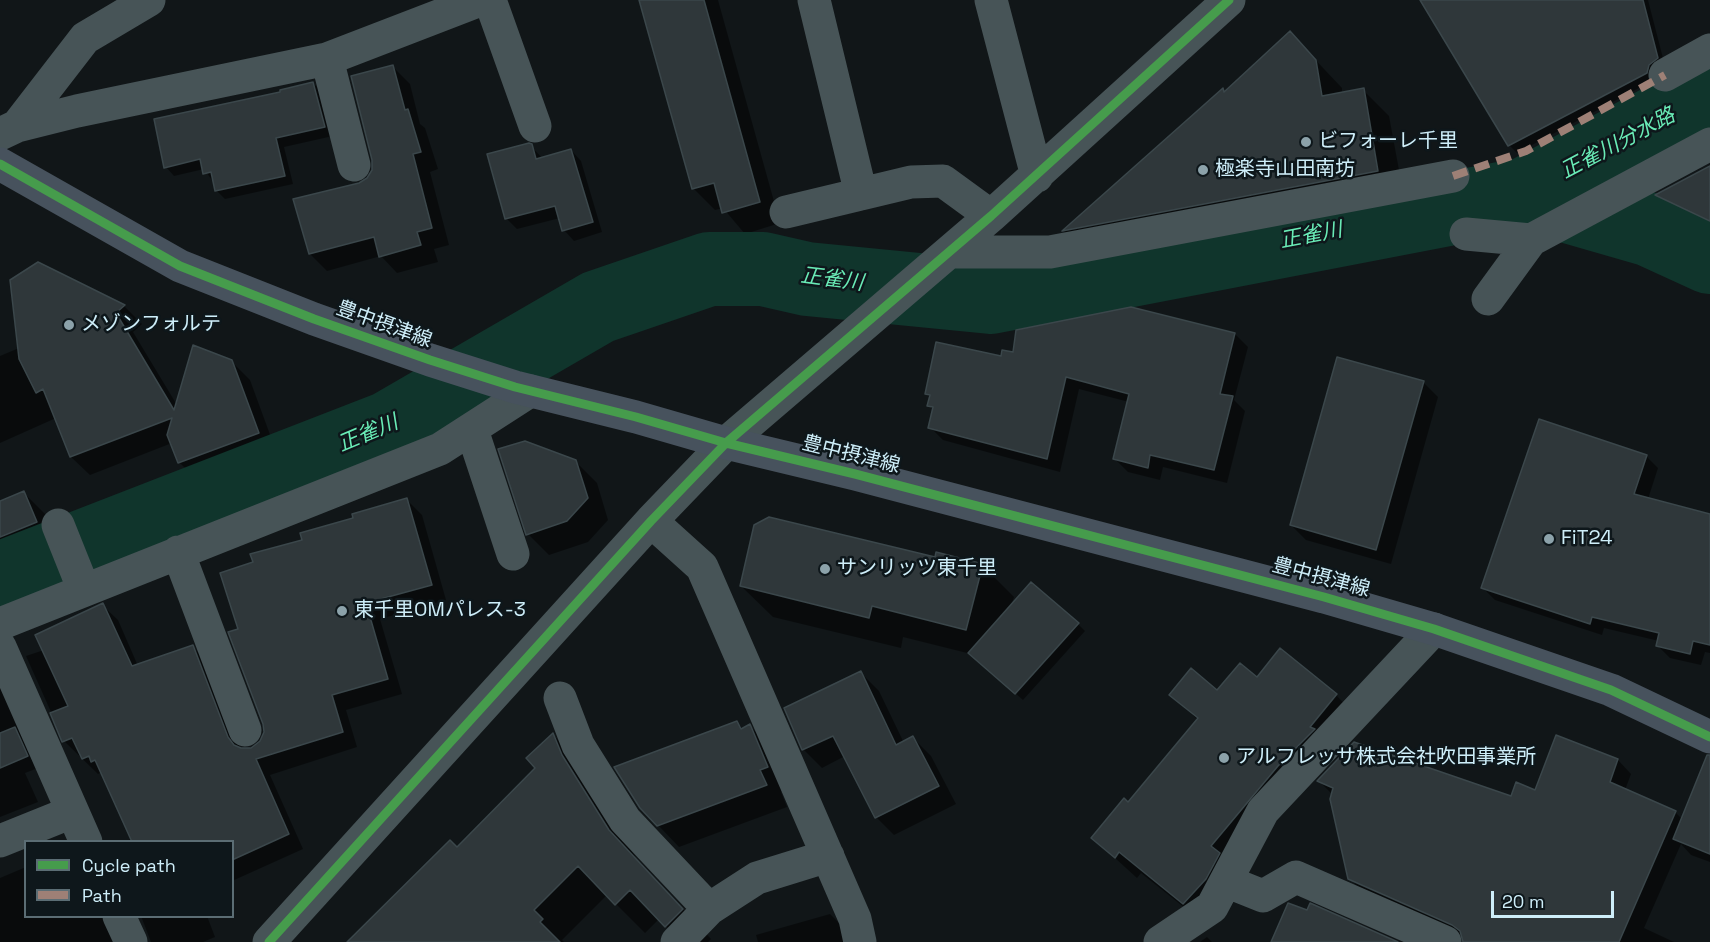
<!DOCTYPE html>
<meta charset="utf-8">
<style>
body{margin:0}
#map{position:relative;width:1710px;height:942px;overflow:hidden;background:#111618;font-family:"Space Grotesk",sans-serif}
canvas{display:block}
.legend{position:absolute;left:24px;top:840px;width:210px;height:78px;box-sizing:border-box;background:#0e171b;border:2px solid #5b6d74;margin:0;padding:8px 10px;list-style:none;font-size:18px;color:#ceeef9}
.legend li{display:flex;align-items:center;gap:12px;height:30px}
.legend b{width:30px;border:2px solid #5b6d74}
.scale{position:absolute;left:1491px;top:891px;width:123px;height:27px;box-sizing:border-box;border:3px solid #ceeef9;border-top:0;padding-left:8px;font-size:18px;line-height:21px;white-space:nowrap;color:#ceeef9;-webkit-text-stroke:4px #0e171b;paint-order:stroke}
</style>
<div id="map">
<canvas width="1710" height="942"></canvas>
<ul class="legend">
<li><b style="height:8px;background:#469c4c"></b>Cycle path</li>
<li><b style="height:8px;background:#9e8076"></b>Path</li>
</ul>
<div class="scale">20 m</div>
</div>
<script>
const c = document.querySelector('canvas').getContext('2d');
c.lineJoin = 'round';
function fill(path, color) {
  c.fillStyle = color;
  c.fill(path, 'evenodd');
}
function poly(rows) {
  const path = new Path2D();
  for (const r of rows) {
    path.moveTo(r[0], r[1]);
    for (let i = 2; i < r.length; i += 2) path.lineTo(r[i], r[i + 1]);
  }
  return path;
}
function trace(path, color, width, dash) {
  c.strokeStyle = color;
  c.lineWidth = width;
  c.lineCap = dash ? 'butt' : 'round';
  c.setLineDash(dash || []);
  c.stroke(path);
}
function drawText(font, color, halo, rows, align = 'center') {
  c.font = font + ' "Space Grotesk","Noto Sans JP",sans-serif';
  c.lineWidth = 5;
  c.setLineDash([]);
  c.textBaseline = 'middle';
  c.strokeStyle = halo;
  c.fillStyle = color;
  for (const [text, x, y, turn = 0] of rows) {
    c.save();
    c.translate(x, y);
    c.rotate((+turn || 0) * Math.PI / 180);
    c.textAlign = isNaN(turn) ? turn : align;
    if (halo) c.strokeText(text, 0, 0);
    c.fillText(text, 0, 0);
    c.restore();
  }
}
const shadow = poly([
 [641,0,718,0,780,223,745,234,723,208,715,210,694,189],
 [1421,0,1648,0,1665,66,1654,80,1517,153,1509,145],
 [1290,33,1342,88,1342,93,1363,90,1389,116,1404,197,1089,256,1064,231,1223,90,1226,92],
 [393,67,410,84,420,124,425,128,438,169,430,172,449,245,434,249,438,262,397,273,381,256,327,271,310,254,360,184,369,179,374,170],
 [313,83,322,92,333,136,284,147,293,184,225,199,216,190,214,183,204,169,174,176,166,167],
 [531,146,543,159,571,150,581,161,602,232,574,241,564,230,560,218,517,229,506,218],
 [1710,169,1710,227,1671,208,1658,195],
 [38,264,124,306,142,324,133,332,177,405,231,361,250,380,276,451,197,480,179,462,172,443,90,475,71,457,56,418,0,443,0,356,19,348],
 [1235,334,1248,347,1234,400,1245,411,1227,483,1163,467,1160,480,1128,472,1114,458,1129,402,1079,389,1060,472,943,440,930,427,934,411,929,405,930,398,926,394,1014,353],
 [1423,382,1438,397,1391,564,1306,540,1291,525],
 [1646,456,1658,468,1648,499,1710,515,1710,653,1705,652,1701,665,1670,658,1658,646,1659,641,1604,628,1602,635,1495,600,1483,588],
 [575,461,597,483,608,520,588,542,549,555,528,534],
 [24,493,45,514,57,543,0,567,0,503],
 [407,500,422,515,446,600,380,619,402,694,346,710,357,747,270,775,303,849,232,881,232,842,127,842,132,838,102,772,98,774,64,741,26,656,44,650,102,605,118,620,138,666,192,646,208,662,241,750,253,749,260,743,265,734,264,724,240,630,255,563],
 [936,558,982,565,1014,597,1011,606,1078,624,1085,631,1023,700,971,654,903,637,901,648,773,617,741,586],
 [861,673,879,691,904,743,913,738,931,756,956,804,894,835,876,817,845,756,822,768,803,749,786,709],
 [1257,679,1336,695,1357,717,1270,820,1205,924,1141,873,1137,878,1093,838,1129,804,1198,720,1171,695,1218,692],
 [0,682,38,768,25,773,38,802,0,817],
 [737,722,743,729,750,726,771,748,789,788,781,792,787,807,679,847,658,825],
 [553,735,582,764,591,786,638,861,711,939,708,942,682,942,659,919,645,933,607,895,562,940,564,942,349,942,457,849,537,768],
 [1618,760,1631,774,1625,790,1675,812,1683,820,1710,800,1710,862,1691,855,1681,844,1644,928,1674,942,1465,942,1464,936,1364,893,1350,879,1333,795,1319,781,1512,798,1536,792],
 [26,867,26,916,109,916,118,942,0,942,0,878],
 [830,914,851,935,853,942,758,942,756,935],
 [141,916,207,916,215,937,203,942,151,942],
 [1207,937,1212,942,1200,942]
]);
const river = poly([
 [1526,194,1710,94],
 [0,579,389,428,598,307,709,269,763,269,807,279,991,297,1526,194,1651,230,1710,257]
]);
const building = poly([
 [639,0,704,0,760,202,722,213,714,183,692,189,639,0],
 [1420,0,1643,0,1658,58,1649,65,1647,73,1508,146,1420,0],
 [1290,31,1316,60,1322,96,1364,88,1378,171,1062,231,1223,88,1224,92,1290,31],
 [393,65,405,110,408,109,421,152,413,154,432,228,417,232,421,245,379,257,374,237,309,254,293,199,359,183,367,178,372,170,372,160,351,76,393,65],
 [313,82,325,127,276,138,285,176,215,191,211,172,203,174,200,159,164,168,154,119,280,92,280,90,313,82],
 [529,143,532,144,536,159,571,149,593,222,562,231,555,206,505,219,487,154,529,143],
 [1710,166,1710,221,1655,195,1710,166],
 [38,262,125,305,116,313,174,410,193,345,232,360,259,433,178,463,167,435,172,418,70,457,43,389,36,393,19,359,10,280,38,262],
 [1131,307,1235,333,1220,394,1233,396,1214,470,1150,455,1148,468,1113,459,1129,394,1066,377,1047,459,928,428,933,407,927,406,930,395,925,394,936,342,1001,356,1002,350,1013,352,1016,330,1131,307],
 [1337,357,1424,381,1376,550,1290,525,1337,357],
 [1539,419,1647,455,1634,494,1710,514,1710,645,1693,641,1690,654,1656,646,1659,633,1592,617,1590,624,1481,588,1539,419],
 [525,441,576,460,588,498,567,521,526,535,498,449,525,441],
 [24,491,37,522,0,537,0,501,24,491],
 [407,498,432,585,366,603,388,679,332,695,343,732,256,759,289,834,232,860,232,842,132,842,95,760,91,762,89,756,82,759,72,738,62,742,50,713,68,706,35,635,103,603,132,666,193,645,228,737,234,745,241,748,251,748,260,741,264,732,263,724,228,632,238,629,220,573,253,562,250,554,302,540,300,533,353,518,352,514,407,498],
 [769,517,935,557,936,552,983,564,966,630,872,606,869,618,740,586,754,525,769,517],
 [1031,582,1079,623,1015,694,968,653,1031,582],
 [1280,648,1337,694,1310,727,1315,729,1278,766,1211,846,1220,853,1206,879,1183,904,1119,852,1115,858,1091,838,1124,798,1128,802,1198,718,1169,695,1191,668,1217,690,1240,663,1257,677,1280,648],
 [861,671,896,745,913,736,939,786,875,818,833,736,802,750,784,708,861,671],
 [737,721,741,729,750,724,768,767,760,770,767,785,657,826,640,808,614,767,737,721],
 [15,727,28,756,0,768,0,733,15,727],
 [553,733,562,755,609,830,683,909,665,927,630,890,615,905,578,866,534,910,543,919,540,922,560,942,347,942,450,840,457,847,535,768,526,758,553,733],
 [1556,735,1618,759,1610,782,1676,811,1619,942,1463,942,1460,931,1452,925,1348,879,1330,799,1333,788,1317,781,1354,742,1511,796,1516,782,1535,790,1556,735],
 [1707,755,1710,755,1710,854,1673,839,1707,755],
 [1288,903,1307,910,1310,903,1398,942,1271,942,1288,903]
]);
const minor = poly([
 [490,0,535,126],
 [814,0,861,194],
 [991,0,1037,176],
 [327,59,354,165],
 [1665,75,1710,50],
 [17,126,85,38,149,0],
 [0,134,17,126,77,111,327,59,480,0],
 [786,212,911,182,943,181,991,216],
 [1466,234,1531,240],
 [949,252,1050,252,1453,176],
 [1488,299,1531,240,1710,144],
 [472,430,513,554],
 [651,521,702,567,855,919,860,942],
 [58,525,84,590],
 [178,552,245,730],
 [0,624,440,449,530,391],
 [0,647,86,842],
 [560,698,578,745,625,820,709,909],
 [0,841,72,812],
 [1228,882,1263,896,1296,877,1445,942],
 [119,916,131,942],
 [269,942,651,521,726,443,991,216,1229,0],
 [677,942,709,909,757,878,828,856],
 [1160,942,1212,907,1263,811,1434,629]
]);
const major = poly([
 [0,164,180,266,314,319,430,360,515,387,636,417,726,443,855,474,1324,597,1434,629,1611,690,1710,737]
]);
const quiet = poly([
 [1453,176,1526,151,1665,75]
]);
const cycleway = poly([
 [0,164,180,266,314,319,430,360,515,387,636,417,726,443,855,474,1324,597,1434,629,1611,690,1710,737],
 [269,942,651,521,726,443,991,216,1229,0]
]);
const markers = [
 [1306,142,6,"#8ca2aa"],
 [1203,170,6,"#8ca2aa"],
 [69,325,6,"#8ca2aa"],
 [1549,539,6,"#8ca2aa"],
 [825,569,6,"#8ca2aa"],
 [342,611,6,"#8ca2aa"],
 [1224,758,6,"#8ca2aa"]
];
const poiNames = [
 ["ビフォーレ千里",1318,142],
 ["極楽寺山田南坊",1215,170],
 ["メゾンフォルテ",81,325],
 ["FiT24",1561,539],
 ["サンリッツ東千里",837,569],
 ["東千里OMパレス-3",354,611],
 ["アルフレッサ株式会社吹田事業所",1236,758]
];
const streetNames = [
 ["豊中摂津線",384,325,20],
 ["豊中摂津線",851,455,14],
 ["豊中摂津線",1321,578,15]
];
const waterNames = [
 ["正雀川分水路",1618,144,-28],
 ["正雀川",1311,236,-11],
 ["正雀川",832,280,7],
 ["正雀川",368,434,-23]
];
fill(shadow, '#0007');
trace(river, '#10352c', 74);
fill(building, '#2f373a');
trace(building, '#3b474b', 1.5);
trace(minor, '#475457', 33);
trace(major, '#47525d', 33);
trace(quiet, '#9e8076', 8, [15, 8]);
trace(cycleway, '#469c4c', 9);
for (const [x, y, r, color] of markers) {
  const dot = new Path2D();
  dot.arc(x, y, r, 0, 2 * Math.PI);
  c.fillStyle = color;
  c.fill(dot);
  trace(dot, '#0e171b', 2);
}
drawText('20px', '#ceeef9', '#0e171b', poiNames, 'left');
drawText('20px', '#ceeef9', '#0e171b', streetNames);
drawText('italic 21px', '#69ebb6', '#0e171b', waterNames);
</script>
